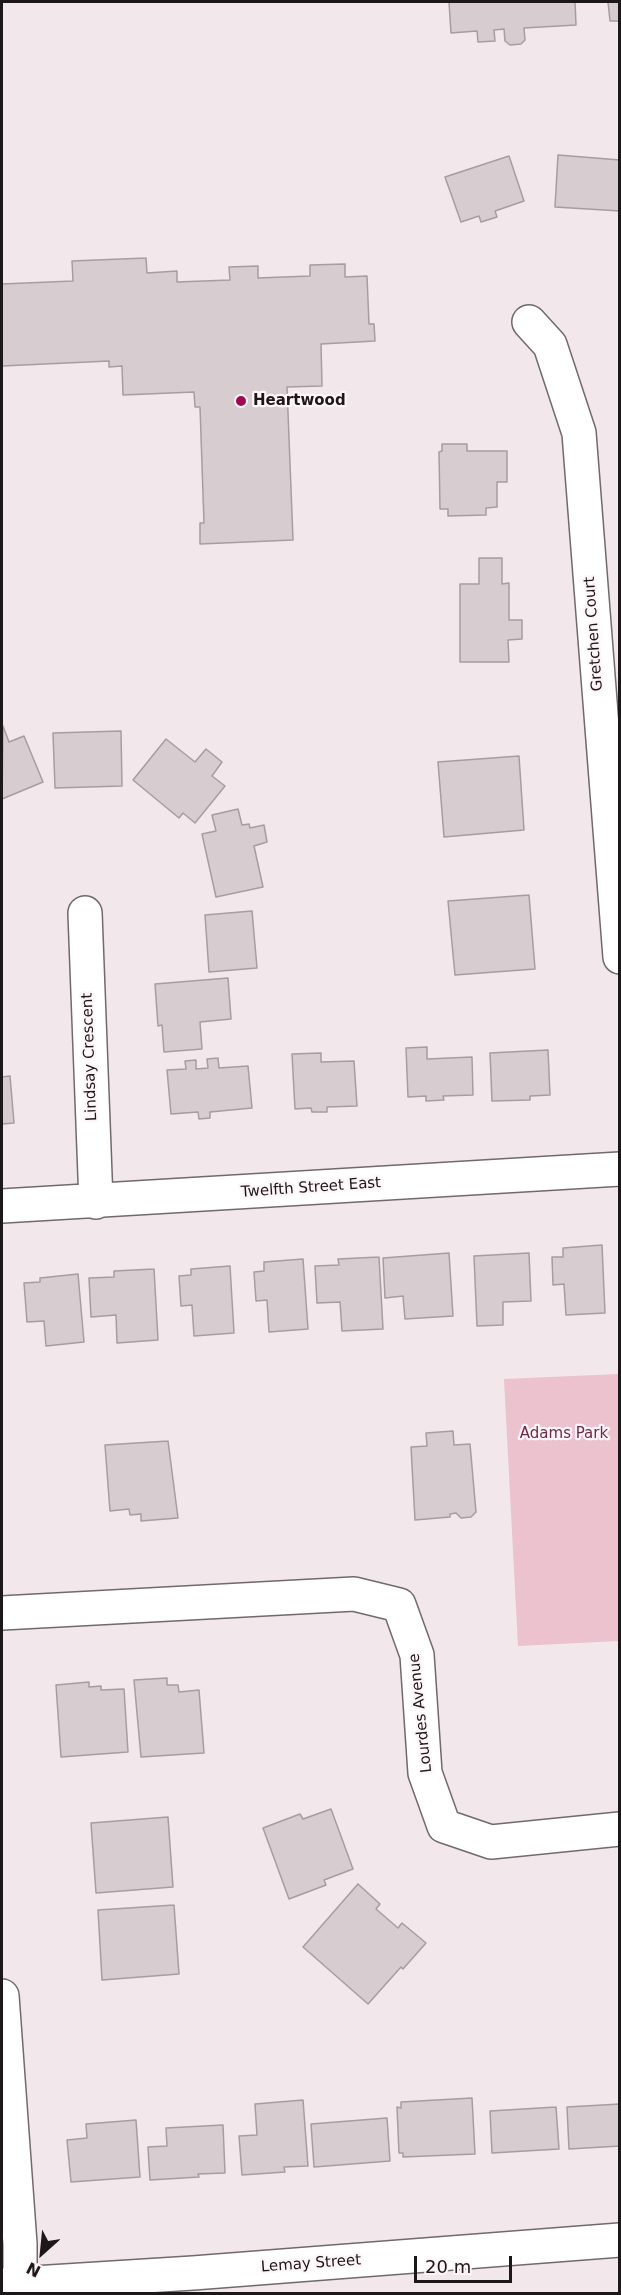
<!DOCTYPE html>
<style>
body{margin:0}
#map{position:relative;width:621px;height:2295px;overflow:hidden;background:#f2e7ea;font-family:"DejaVu Sans",sans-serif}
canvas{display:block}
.frame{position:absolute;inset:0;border:3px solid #1c1819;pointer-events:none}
.north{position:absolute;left:12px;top:2223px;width:60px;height:60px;-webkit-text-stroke:4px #fff4f7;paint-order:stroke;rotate:207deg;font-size:16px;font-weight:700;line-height:24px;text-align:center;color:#1c1819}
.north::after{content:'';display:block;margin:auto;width:21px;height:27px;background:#1c1819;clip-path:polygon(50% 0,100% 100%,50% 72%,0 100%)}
.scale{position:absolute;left:414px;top:2256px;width:98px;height:27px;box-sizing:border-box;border:3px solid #1c1819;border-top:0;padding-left:8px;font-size:18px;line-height:21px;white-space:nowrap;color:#1c1819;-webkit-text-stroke:4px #fff4f7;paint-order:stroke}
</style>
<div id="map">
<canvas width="621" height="2295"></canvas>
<div class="frame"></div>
<div class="north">N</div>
<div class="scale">20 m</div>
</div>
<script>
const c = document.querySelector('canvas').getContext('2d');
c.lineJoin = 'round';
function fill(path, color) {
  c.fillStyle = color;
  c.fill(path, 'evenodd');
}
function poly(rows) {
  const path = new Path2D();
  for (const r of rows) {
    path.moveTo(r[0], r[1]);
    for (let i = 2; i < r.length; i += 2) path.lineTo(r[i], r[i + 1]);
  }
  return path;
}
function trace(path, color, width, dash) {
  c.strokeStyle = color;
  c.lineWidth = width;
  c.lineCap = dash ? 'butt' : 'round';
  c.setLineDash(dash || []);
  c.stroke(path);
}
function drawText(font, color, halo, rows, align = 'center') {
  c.font = font + ' "DejaVu Sans",sans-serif';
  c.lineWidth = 4.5;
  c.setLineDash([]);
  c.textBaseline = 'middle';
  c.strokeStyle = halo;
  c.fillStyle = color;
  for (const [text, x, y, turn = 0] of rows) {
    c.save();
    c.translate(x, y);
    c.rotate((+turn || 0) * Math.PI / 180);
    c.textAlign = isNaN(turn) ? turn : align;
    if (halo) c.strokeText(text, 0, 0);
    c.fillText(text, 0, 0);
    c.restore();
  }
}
const green = poly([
 [619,1374,619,1641,518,1646,504,1379]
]);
const building = poly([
 [449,2,575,2,576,25,524,28,525,40,521,44,510,45,505,41,504,29,494,30,495,41,478,42,477,31,451,33,449,2],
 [608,2,620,2,620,21,610,21,608,2],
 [558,155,620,160,620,211,555,207,558,155],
 [509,156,524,201,495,211,497,217,481,222,479,216,461,222,445,177,509,156],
 [146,258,147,273,177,271,177,282,230,280,229,267,258,266,258,278,310,276,310,265,345,264,345,277,367,276,369,324,374,324,375,341,321,344,322,386,287,387,293,540,200,544,200,523,204,523,200,407,195,407,194,392,123,395,122,366,109,367,109,361,2,366,2,284,73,281,72,261,146,258],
 [442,444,467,444,467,451,507,451,507,482,497,482,497,507,486,508,486,515,448,516,448,509,440,509,439,452,442,451,442,444],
 [479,558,502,558,502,584,509,583,509,620,522,620,522,639,508,640,509,662,460,662,460,584,479,584,479,558],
 [3,726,9,742,24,736,43,782,2,799,3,726],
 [121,731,122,786,55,788,53,733,121,731],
 [166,739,195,762,206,749,222,762,212,776,225,786,195,823,183,813,179,818,133,780,166,739],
 [519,756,524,830,444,837,438,762,519,756],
 [238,809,242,825,249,824,250,828,264,825,267,842,254,846,263,887,216,897,202,834,216,831,212,815,238,809],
 [529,895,535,969,455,975,448,901,529,895],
 [252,911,257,968,209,972,205,915,252,911],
 [228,978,231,1019,200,1022,202,1049,164,1052,162,1025,158,1026,155,984,228,978],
 [427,1047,427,1059,472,1057,473,1095,443,1096,444,1100,426,1101,426,1096,408,1097,406,1048,427,1047],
 [548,1050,550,1095,530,1096,530,1100,492,1101,490,1053,548,1050],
 [321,1053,321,1062,354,1061,357,1106,327,1107,327,1112,312,1112,311,1108,295,1109,292,1054,321,1053],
 [218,1058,219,1068,248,1066,252,1108,210,1112,210,1118,199,1119,198,1112,171,1114,167,1070,186,1069,185,1061,196,1060,196,1069,208,1068,207,1059,218,1058],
 [10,1076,14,1123,2,1124,2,1077,10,1076],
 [602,1245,605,1313,566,1315,564,1284,553,1285,552,1257,563,1257,563,1248,602,1245],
 [449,1253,453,1316,405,1319,403,1296,385,1298,383,1258,449,1253],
 [529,1253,531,1301,503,1302,503,1325,477,1326,474,1256,529,1253],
 [379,1257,383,1329,342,1331,340,1302,317,1303,315,1266,339,1265,338,1259,379,1257],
 [303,1259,308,1329,269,1332,267,1300,256,1301,254,1272,264,1271,264,1262,303,1259],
 [230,1266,234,1333,194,1336,192,1305,181,1306,179,1276,191,1275,191,1269,230,1266],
 [154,1269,158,1340,117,1343,116,1315,91,1317,89,1278,114,1277,114,1271,154,1269],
 [78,1274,84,1342,46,1346,44,1321,27,1322,24,1283,40,1282,40,1278,78,1274],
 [453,1431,454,1445,470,1444,476,1512,471,1517,461,1518,456,1513,450,1514,450,1517,415,1520,411,1447,427,1446,426,1433,453,1431],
 [168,1441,178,1518,141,1521,141,1514,130,1515,129,1509,110,1511,105,1445,168,1441],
 [167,1678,167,1685,178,1685,179,1692,199,1690,204,1753,141,1757,134,1680,167,1678],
 [89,1682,89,1687,101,1686,101,1690,124,1689,128,1752,61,1757,56,1685,89,1682],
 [331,1809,353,1869,324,1880,326,1885,289,1899,263,1828,300,1814,303,1819,331,1809],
 [168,1817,173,1887,96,1893,91,1823,168,1817],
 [358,1884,380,1904,376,1909,398,1928,402,1923,426,1943,403,1969,401,1967,368,2004,303,1947,358,1884],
 [174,1905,179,1974,102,1980,98,1910,174,1905],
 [472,2098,475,2154,403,2157,403,2153,399,2153,397,2107,401,2108,401,2102,472,2098],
 [303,2100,308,2166,284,2167,285,2172,242,2175,239,2136,257,2135,255,2104,303,2100],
 [620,2104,620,2146,569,2149,567,2107,620,2104],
 [556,2107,559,2149,492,2153,490,2111,556,2107],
 [387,2118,390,2161,314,2167,311,2124,387,2118],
 [136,2120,140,2177,71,2182,67,2140,87,2138,86,2124,136,2120],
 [223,2125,225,2173,198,2174,199,2177,150,2180,148,2147,167,2146,166,2128,223,2125]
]);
const street = poly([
 [529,322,550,345,579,433,620,957],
 [85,913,96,1202],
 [2,1206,620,1169],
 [2,1613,354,1594,399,1605,417,1655,425,1773,444,1826,491,1842,620,1829],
 [2,1996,20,2244,20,2284],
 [2,2285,193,2273,620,2240]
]);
const markers = [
 [241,401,6,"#9e0b55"]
];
const poiNames = [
 ["Heartwood",253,401]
];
const streetNames = [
 ["Gretchen Court",594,634,-94],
 ["Lindsay Crescent",90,1057,-92],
 ["Twelfth Street East",311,1188,-4],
 ["Lourdes Avenue",421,1713,-96],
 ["Lemay Street",311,2264,-4]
];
const parkNames = [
 ["Adams Park",564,1434]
];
fill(green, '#ebc2ce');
fill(building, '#d7cdd0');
trace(building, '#a79d9f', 1.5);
trace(street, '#72696c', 36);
trace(street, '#fff', 33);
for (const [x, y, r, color] of markers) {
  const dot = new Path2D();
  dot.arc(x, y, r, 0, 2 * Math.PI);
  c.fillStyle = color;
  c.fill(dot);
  trace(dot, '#fff4f7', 2);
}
drawText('bold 15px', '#1c1819', '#fff4f7', poiNames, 'left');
drawText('15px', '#1c1819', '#fff4f7', streetNames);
drawText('15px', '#6e2a44', '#fff4f7', parkNames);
</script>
